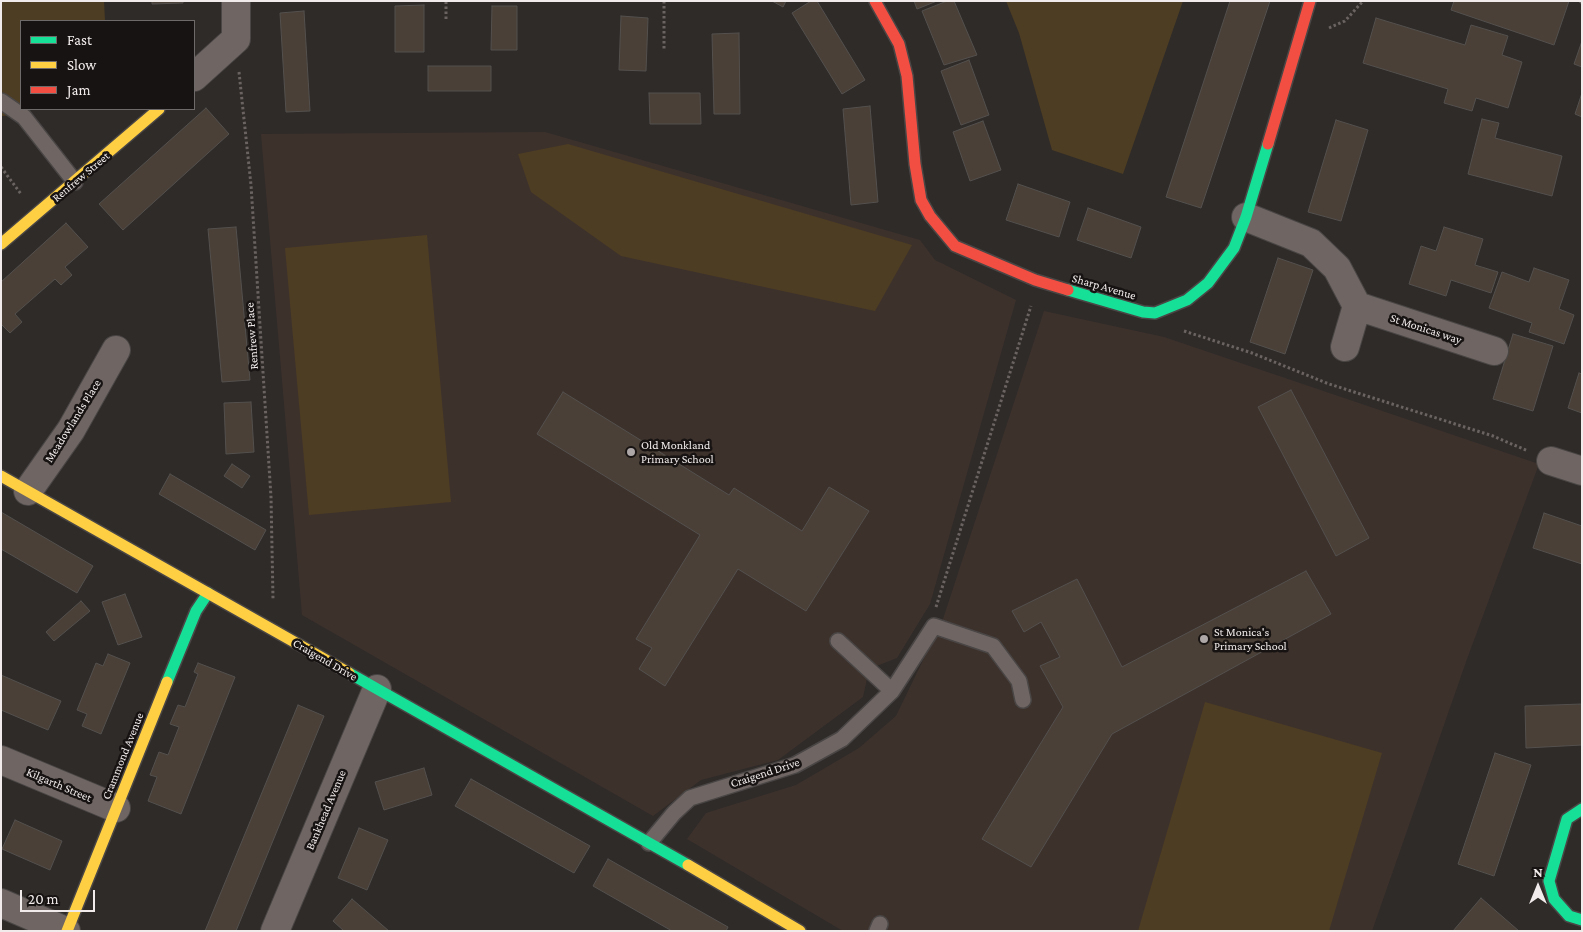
<!DOCTYPE html>
<style>
body{margin:0}
#map{position:relative;width:1583px;height:932px;overflow:hidden;background:#2f2b29;font-family:"Crimson Pro",serif}
canvas{display:block}
.frame{position:absolute;inset:0;border:2px solid #f1eceb;pointer-events:none}
.legend{position:absolute;left:20px;top:20px;width:175px;height:90px;box-sizing:border-box;background:#171312;border:1px solid #6e6a69;margin:0;padding:6px 9px;list-style:none;font-size:15px;color:#f1eceb}
.legend li{display:flex;align-items:center;gap:10px;height:25px}
.legend b{width:25px;border:1px solid #6e6a69}
.north{position:absolute;left:1513px;top:862px;width:50px;height:50px;-webkit-text-stroke:4px #171312;paint-order:stroke;rotate:0deg;font-size:14px;font-weight:700;line-height:20px;text-align:center;color:#f1eceb}
.north::after{content:'';display:block;margin:auto;width:18px;height:22px;background:#f1eceb;clip-path:polygon(50% 0,100% 100%,50% 72%,0 100%)}
.scale{position:absolute;left:20px;top:890px;width:75px;height:22px;box-sizing:border-box;border:2px solid #f1eceb;border-top:0;padding-left:6px;font-size:15px;line-height:18px;white-space:nowrap;color:#f1eceb;-webkit-text-stroke:4px #171312;paint-order:stroke}
</style>
<div id="map">
<canvas width="1583" height="932"></canvas>
<div class="frame"></div>
<ul class="legend">
<li><b style="height:6px;background:#16e098"></b>Fast</li>
<li><b style="height:6px;background:#ffcf43"></b>Slow</li>
<li><b style="height:6px;background:#f24e42"></b>Jam</li>
</ul>
<div class="north">N</div>
<div class="scale">20 m</div>
</div>
<script>
const c = document.querySelector('canvas').getContext('2d');
c.lineJoin = 'round';
function fill(path, color) {
  c.fillStyle = color;
  c.fill(path, 'evenodd');
}
function poly(rows) {
  const path = new Path2D();
  for (const r of rows) {
    path.moveTo(r[0], r[1]);
    for (let i = 2; i < r.length; i += 2) path.lineTo(r[i], r[i + 1]);
  }
  return path;
}
function trace(path, color, width, dash) {
  c.strokeStyle = color;
  c.lineWidth = width;
  c.lineCap = dash ? 'butt' : 'round';
  c.setLineDash(dash || []);
  c.stroke(path);
}
function drawText(font, color, halo, rows, align = 'center') {
  c.font = font + ' "Crimson Pro",serif';
  c.lineWidth = 5;
  c.setLineDash([]);
  c.textBaseline = 'middle';
  c.strokeStyle = halo;
  c.fillStyle = color;
  for (const [text, x, y, turn = 0] of rows) {
    c.save();
    c.translate(x, y);
    c.rotate((+turn || 0) * Math.PI / 180);
    c.textAlign = isNaN(turn) ? turn : align;
    if (halo) c.strokeText(text, 0, 0);
    c.fillText(text, 0, 0);
    c.restore();
  }
}
const built = poly([
 [545,132,920,240,935,260,1016,300,930,604,897,658,869,669,863,697,778,760,701,780,653,816,302,615,261,134],
 [1044,311,1164,337,1539,464,1467,659,1372,931,843,931,687,839,706,813,796,785,859,748,896,716,943,619]
]);
const green = poly([
 [1,1,104,1,105,21,21,21,21,109,16,115,1,116],
 [1006,1,1183,1,1123,174,1052,150,1019,33],
 [568,144,912,245,875,311,621,256,531,192,518,154],
 [427,235,451,502,309,515,285,248],
 [1205,702,1382,753,1329,931,1138,931]
]);
const building = poly([
 [152,1,183,1,183,3,152,4,152,1],
 [772,1,786,1,783,7,772,1],
 [811,1,817,1,865,80,842,94,792,13,811,1],
 [914,1,937,1,917,9,914,1],
 [947,1,954,1,977,55,944,65,922,11,947,1],
 [1230,1,1270,1,1201,208,1166,197,1230,1],
 [1454,1,1569,1,1554,45,1451,10,1454,1],
 [424,5,424,52,395,52,395,6,424,5],
 [492,6,517,6,517,50,491,50,492,6],
 [304,11,310,111,286,112,280,13,304,11],
 [621,16,648,18,646,71,619,70,621,16],
 [1376,18,1465,45,1471,25,1508,36,1502,55,1522,62,1508,108,1476,98,1472,111,1444,103,1448,89,1363,63,1376,18],
 [739,33,740,114,714,114,712,34,739,33],
 [1582,41,1582,67,1574,64,1582,41],
 [969,60,989,115,961,125,941,71,969,60],
 [428,66,491,66,491,91,428,91,428,66],
 [649,93,700,93,701,124,650,124,649,93],
 [1582,93,1582,117,1575,114,1582,93],
 [870,106,878,202,851,205,843,109,870,106],
 [206,108,229,134,123,230,99,204,206,108],
 [1482,119,1499,123,1495,138,1562,156,1552,196,1468,174,1482,119],
 [1336,120,1368,130,1341,221,1308,212,1336,120],
 [983,121,1001,170,970,181,953,132,983,121],
 [1018,184,1070,202,1059,237,1006,220,1018,184],
 [1088,208,1141,227,1131,258,1077,240,1088,208],
 [66,223,88,247,65,267,72,275,61,285,55,279,15,314,22,322,10,333,1,324,1,282,66,223],
 [236,227,250,380,222,382,208,229,236,227],
 [1444,227,1483,239,1475,265,1498,272,1491,293,1451,280,1446,296,1409,284,1421,246,1436,251,1444,227],
 [1278,258,1313,270,1285,354,1250,342,1278,258],
 [1534,268,1569,280,1559,309,1574,315,1564,344,1529,332,1532,323,1489,308,1502,272,1529,282,1534,268],
 [1513,334,1553,346,1533,411,1493,399,1513,334],
 [1579,373,1582,374,1582,413,1568,408,1579,373],
 [1291,390,1369,538,1336,556,1258,407,1291,390],
 [563,392,729,495,734,488,802,531,829,487,869,511,806,611,738,569,665,686,639,669,652,648,636,639,700,535,537,434,563,392],
 [251,402,254,452,226,454,224,403,251,402],
 [232,464,250,476,242,488,224,476,232,464],
 [170,474,266,530,255,550,159,494,170,474],
 [1,512,93,566,77,593,1,549,1,512],
 [1544,513,1582,526,1582,564,1533,548,1544,513],
 [1306,571,1331,614,1112,734,1031,867,982,839,1063,707,1040,666,1060,657,1041,622,1024,632,1012,611,1077,579,1122,667,1306,571],
 [125,594,142,637,118,645,102,602,125,594],
 [81,601,90,611,54,641,46,632,81,601],
 [108,654,130,663,101,734,82,726,87,714,77,710,96,663,103,666,108,654],
 [198,663,235,677,181,814,148,801,157,777,150,775,159,752,168,755,179,727,170,724,178,705,185,707,198,674,194,672,198,663],
 [1,675,61,701,48,730,1,710,1,675],
 [1582,704,1582,745,1526,748,1525,706,1582,704],
 [298,705,324,716,236,931,205,931,298,705],
 [1495,753,1531,765,1494,876,1458,864,1495,753],
 [424,768,432,795,384,810,375,782,424,768],
 [471,779,590,846,574,873,455,806,471,779],
 [15,820,62,841,50,870,2,849,15,820],
 [359,828,388,840,367,890,338,878,359,828],
 [608,859,728,927,726,931,672,931,593,886,608,859],
 [1481,898,1519,931,1453,931,1481,898],
 [352,899,389,931,344,931,333,921,352,899]
]);
const path = poly([
 [664,1,664,50],
 [1580,1,1582,3],
 [446,19,446,1],
 [1329,28,1345,21,1363,1],
 [239,72,251,185,271,497,273,599],
 [1,167,21,194],
 [1184,331,1252,353,1329,384,1493,436,1528,451],
 [936,607,1031,306]
]);
const lane = poly([
 [1,101,24,117,75,182],
 [838,641,892,691],
 [649,843,674,813,690,798,795,765,842,739,892,691,934,626,993,646,1019,681,1023,700],
 [877,931,880,924]
]);
const street = poly([
 [194,77,236,39,236,1],
 [1246,217,1311,243,1337,268,1357,306,1494,351],
 [1345,347,1357,306],
 [1551,461,1582,471],
 [28,491,71,430,116,350],
 [1,760,116,808],
 [1,903,66,931],
 [275,931,377,689]
]);
const fast = poly([
 [1068,290,1143,312,1155,313,1187,300,1208,283,1234,248,1246,217,1268,144],
 [349,673,688,865],
 [167,682,196,611,208,593],
 [1582,809,1567,819,1549,881,1554,899,1569,916,1582,920]
]);
const slow = poly([
 [1,244,159,109],
 [1,476,349,673],
 [688,865,800,931],
 [67,931,167,682]
]);
const jam = poly([
 [875,1,899,44,907,76,915,164,921,200,930,216,955,246,1035,280,1068,290],
 [1268,144,1310,1]
]);
const markers = [
 [631,452,5,"#ada8a7"],
 [1204,639,5,"#ada8a7"]
];
const streetNames = [
 ["Renfrew Street",81,177,-40],
 ["Sharp Avenue",1104,287,16],
 ["St Monicas way",1426,329,18],
 ["Renfrew Place",252,336,-94],
 ["Meadowlands Place",73,421,-58],
 ["Craigend Drive",325,660,30],
 ["Crammond Avenue",123,756,-68],
 ["Craigend Drive",765,773,-18],
 ["Kilgarth Street",59,785,23],
 ["Bankhead Avenue",326,810,-67]
];
const poiNames = [
 ["Old Monkland",641,445],
 ["Primary School",641,459],
 ["St Monica's",1214,632],
 ["Primary School",1214,646]
];
fill(built, '#3d312c');
fill(green, '#4d3d23');
fill(building, '#4a4037');
trace(building, '#53504e', 1);
trace(lane, '#494645', 18);
trace(street, '#494645', 30);
trace(fast, '#494645', 14);
trace(slow, '#494645', 14);
trace(jam, '#494645', 14);
trace(path, '#6a6362', 3, [2.5, 2.5]);
trace(lane, '#6f6664', 15);
trace(street, '#6f6664', 28);
trace(fast, '#16e098', 11);
trace(slow, '#ffcf43', 11);
trace(jam, '#f24e42', 11);
for (const [x, y, r, color] of markers) {
  const dot = new Path2D();
  dot.arc(x, y, r, 0, 2 * Math.PI);
  c.fillStyle = color;
  c.fill(dot);
  trace(dot, '#171312', 2);
}
drawText('12px', '#f1eceb', '#171312', streetNames);
drawText('12px', '#f1eceb', '#171312', poiNames, 'left');
</script>
